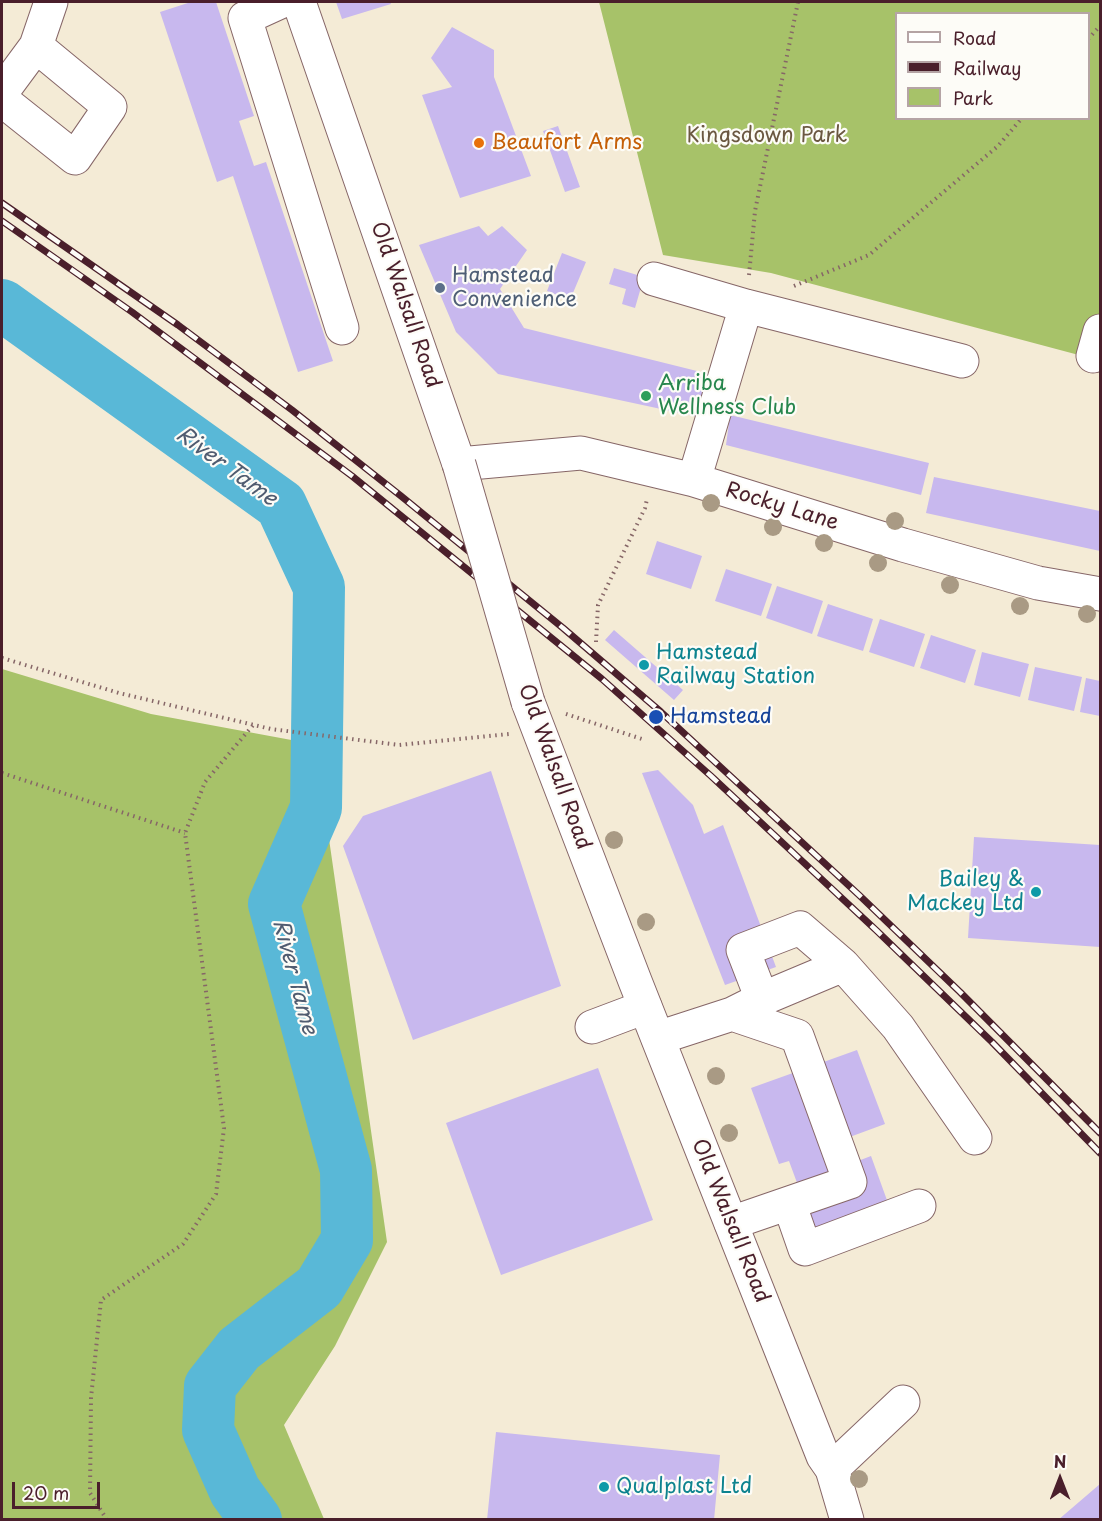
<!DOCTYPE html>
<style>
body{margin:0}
#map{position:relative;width:1102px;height:1521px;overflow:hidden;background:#f4ebd6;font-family:"Playpen Sans",sans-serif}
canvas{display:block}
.frame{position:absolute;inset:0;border:3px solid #4a1f2b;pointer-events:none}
.legend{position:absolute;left:895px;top:12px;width:195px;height:108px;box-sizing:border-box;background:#fdfcf7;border:2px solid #b5a4a5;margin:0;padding:8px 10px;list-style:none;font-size:18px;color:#4a1f2b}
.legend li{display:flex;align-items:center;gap:12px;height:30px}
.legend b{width:30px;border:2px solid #b5a4a5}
.north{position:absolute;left:1030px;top:1449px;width:60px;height:60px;-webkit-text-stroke:4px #fdfcf7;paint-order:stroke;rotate:0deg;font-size:16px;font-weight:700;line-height:24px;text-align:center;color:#4a1f2b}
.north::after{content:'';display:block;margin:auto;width:21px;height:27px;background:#4a1f2b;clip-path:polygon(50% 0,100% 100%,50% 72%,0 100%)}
.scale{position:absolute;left:12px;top:1482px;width:88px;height:27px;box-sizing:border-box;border:3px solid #4a1f2b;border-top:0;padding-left:8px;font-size:18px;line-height:21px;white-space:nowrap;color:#4a1f2b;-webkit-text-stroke:4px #fdfcf7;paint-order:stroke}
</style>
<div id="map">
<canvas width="1102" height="1521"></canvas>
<div class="frame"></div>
<ul class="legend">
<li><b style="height:8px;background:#fff"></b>Road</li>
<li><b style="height:8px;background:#4a1f2b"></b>Railway</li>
<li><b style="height:16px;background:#a7c269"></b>Park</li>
</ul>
<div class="north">N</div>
<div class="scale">20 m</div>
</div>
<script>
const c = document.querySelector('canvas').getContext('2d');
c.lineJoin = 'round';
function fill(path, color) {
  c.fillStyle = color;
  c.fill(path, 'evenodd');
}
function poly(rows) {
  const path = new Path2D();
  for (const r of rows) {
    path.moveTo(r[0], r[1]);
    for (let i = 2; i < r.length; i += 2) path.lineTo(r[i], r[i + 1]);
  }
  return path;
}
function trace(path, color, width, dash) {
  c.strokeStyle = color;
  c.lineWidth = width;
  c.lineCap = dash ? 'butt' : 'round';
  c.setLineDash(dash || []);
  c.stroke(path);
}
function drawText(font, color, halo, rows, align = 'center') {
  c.font = font + ' "Playpen Sans",sans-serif';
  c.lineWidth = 4.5;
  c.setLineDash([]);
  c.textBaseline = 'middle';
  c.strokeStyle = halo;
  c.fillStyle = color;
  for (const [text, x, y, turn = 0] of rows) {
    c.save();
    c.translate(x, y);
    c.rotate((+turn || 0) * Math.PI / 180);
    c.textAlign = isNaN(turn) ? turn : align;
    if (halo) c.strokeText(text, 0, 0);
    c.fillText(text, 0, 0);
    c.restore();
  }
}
const green = poly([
 [599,2,1100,2,1100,320,1090,358,771,273,663,255],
 [896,14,1088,14,1088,118,896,118],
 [2,669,151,714,313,744,325,811,387,1242,335,1346,284,1425,324,1519,2,1519]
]);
const river = poly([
 [2,305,281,505,319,587,316,808,274,904,346,1170,347,1240,319,1287,239,1349,210,1386,208,1430,235,1491,256,1520]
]);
const building = poly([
 [191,2,216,2,254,116,239,121,254,166,266,162,333,361,298,372,233,176,217,182,160,12],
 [336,2,390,2,391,4,342,19],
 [452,27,494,50,494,77,531,176,460,198,422,95,452,87,431,58],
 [558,126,580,187,565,192,543,131],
 [479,226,488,236,502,226,527,250,500,289,524,328,709,374,703,418,498,374,456,332,419,245],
 [562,253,586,262,570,300,547,291],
 [614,268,644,277,635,308,622,304,626,289,609,284],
 [730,415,929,463,921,495,726,445],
 [934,477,1100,511,1100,551,926,513],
 [657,541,702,556,691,589,646,574],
 [726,569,772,584,761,616,715,601],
 [777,586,823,601,812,634,766,618],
 [828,604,873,619,863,651,817,636],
 [880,619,925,634,914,667,869,652],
 [614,630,683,690,674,700,605,640],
 [931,635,976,650,965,683,920,668],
 [982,652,1029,664,1020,697,974,685],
 [1035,667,1082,677,1074,711,1028,700],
 [1086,678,1100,681,1100,716,1080,712],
 [658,770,693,805,704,834,723,825,776,967,725,985,642,773],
 [491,771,561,986,413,1040,343,846,363,816],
 [974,837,1100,845,1100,947,968,938],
 [857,1050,885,1124,828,1145,837,1169,871,1156,888,1203,814,1229,789,1161,779,1164,751,1088],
 [598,1068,653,1220,501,1275,446,1123],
 [496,1432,720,1455,714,1520,487,1520],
 [1100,1484,1100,1520,1058,1520]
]);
const path = poly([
 [1088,39,1100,26],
 [749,275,755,211,798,2],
 [794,286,869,255,998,146,1022,118],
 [596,642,598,605,645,508,647,499],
 [2,658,119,693,271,729,399,745,509,734],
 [566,714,645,740],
 [2,773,185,833],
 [107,1520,90,1493,91,1398,101,1300,183,1244,216,1194,224,1128,185,833,205,782,254,724]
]);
const minor = poly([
 [280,2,245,18,342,328],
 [2,92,36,46,51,2],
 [2,100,75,158,110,107,36,46],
 [654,279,746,306,962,361],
 [1093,356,1100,331],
 [459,464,581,453,694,480,903,545,1038,583,1100,594],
 [694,480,746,306],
 [762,999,743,950,800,928,843,965],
 [732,1014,762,999,843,965,898,1027,975,1138],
 [592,1027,645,1007],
 [658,1038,732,1014,797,1036,850,1182,731,1223],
 [789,1203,805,1249,919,1206],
 [832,1469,903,1402]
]);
const major = poly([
 [299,2,459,464],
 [528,702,635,981,823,1456,832,1469,847,1520]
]);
const rail = poly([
 [2,203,178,325,292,410,401,496,563,628,661,712,859,895,960,992,1100,1133],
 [2,221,132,312,352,476,602,679,711,776,877,931,992,1042,1100,1153]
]);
const majorBridge = poly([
 [459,464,528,702]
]);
const trees = [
 [711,503],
 [895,521],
 [773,527],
 [824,543],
 [878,563],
 [950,585],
 [1020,606],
 [1087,614],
 [614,840],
 [646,922],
 [716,1076],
 [729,1133],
 [859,1479]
];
const markers = [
 [479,143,6,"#e8710a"],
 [440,288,6,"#5c6f8a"],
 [646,396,6,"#2e9e5b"],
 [644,665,6,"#0f9aa8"],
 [656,717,8,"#1a4fb4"],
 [1036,892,6,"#0f9aa8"],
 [604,1487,6,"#0f9aa8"]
];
const parkNames = [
 ["Kingsdown Park",767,136]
];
const foodNames = [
 ["Beaufort Arms",491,143]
];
const serviceNames = [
 ["Hamstead",452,276],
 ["Convenience",452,300]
];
const streetNames = [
 ["Old Walsall Road",405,305,71],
 ["Rocky Lane",782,507,17],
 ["Old Walsall Road",554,767,70],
 ["Old Walsall Road",730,1221,68]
];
const leisureNames = [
 ["Arriba",658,384],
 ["Wellness Club",658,408]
];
const cultureNames = [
 ["Hamstead",656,653],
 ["Railway Station",656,677],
 ["Bailey &",1024,880,"right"],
 ["Mackey Ltd",1024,904,"right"],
 ["Qualplast Ltd",616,1487]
];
const transitNames = [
 ["Hamstead",670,717]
];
const waterNames = [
 ["River Tame",226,467,36],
 ["River Tame",294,977,75]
];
fill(green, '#a7c269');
trace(river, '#59b8d7', 52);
fill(building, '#c8b8ee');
trace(minor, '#866667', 35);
trace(major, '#866667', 35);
trace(path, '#866667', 4, [1.5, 4.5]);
trace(minor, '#fff', 33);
trace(major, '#fff', 33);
trace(rail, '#4a1f2b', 7);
trace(rail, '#fdfcf7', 4.5, [14]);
trace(majorBridge, '#866667', 35, []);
trace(majorBridge, '#fff', 33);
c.fillStyle = '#a99a84';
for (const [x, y] of trees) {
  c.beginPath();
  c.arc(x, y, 9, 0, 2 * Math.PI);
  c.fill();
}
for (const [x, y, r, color] of markers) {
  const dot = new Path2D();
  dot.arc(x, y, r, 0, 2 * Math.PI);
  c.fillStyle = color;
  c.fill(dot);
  trace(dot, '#fdfcf7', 2);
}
drawText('21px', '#6b5841', '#fdfcf7', parkNames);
drawText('21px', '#c56008', '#fdfcf7', foodNames, 'left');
drawText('21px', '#4e5e75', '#fdfcf7', serviceNames, 'left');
drawText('21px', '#4a1f2b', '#fdfcf7', streetNames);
drawText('21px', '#27864d', '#fdfcf7', leisureNames, 'left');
drawText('21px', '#0d838f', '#fdfcf7', cultureNames, 'left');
drawText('21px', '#164399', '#fdfcf7', transitNames, 'left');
drawText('italic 22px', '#505c70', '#fdfcf7', waterNames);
</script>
